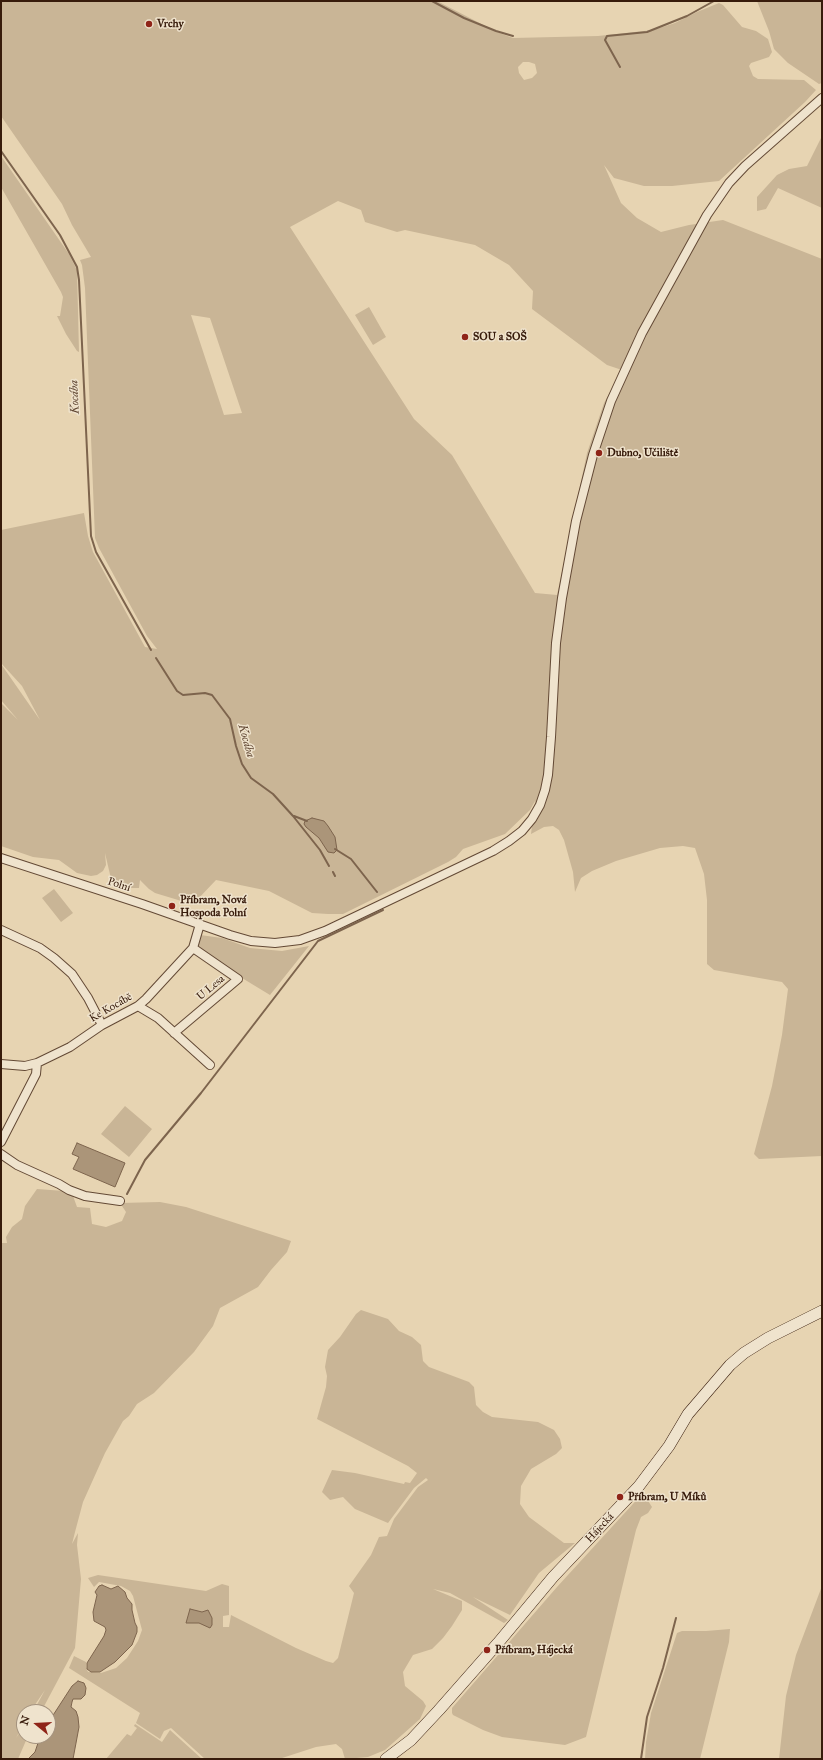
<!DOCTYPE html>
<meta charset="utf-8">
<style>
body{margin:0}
#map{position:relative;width:823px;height:1760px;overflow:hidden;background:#e7d4b2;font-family:"IM FELL Great Primer",serif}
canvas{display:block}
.frame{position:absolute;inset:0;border:2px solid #371b0b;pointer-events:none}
.north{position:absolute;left:16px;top:1704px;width:40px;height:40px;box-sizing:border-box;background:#efe3cd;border:1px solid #a5937f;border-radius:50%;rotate:288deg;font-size:11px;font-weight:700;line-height:16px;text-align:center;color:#371b0b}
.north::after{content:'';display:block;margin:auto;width:14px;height:18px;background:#8f2418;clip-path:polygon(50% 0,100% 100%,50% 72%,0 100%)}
</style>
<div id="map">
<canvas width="823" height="1760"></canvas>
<div class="frame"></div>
<div class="north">N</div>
</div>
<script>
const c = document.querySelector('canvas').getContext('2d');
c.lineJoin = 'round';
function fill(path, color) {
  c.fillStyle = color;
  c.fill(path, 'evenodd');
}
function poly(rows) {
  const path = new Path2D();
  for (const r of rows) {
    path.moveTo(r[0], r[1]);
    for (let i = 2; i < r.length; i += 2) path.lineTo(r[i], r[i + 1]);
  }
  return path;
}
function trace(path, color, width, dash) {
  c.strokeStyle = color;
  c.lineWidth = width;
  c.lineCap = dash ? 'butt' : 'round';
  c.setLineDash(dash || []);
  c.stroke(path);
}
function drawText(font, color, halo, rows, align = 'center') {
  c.font = font + ' "IM FELL Great Primer",serif';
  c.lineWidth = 3;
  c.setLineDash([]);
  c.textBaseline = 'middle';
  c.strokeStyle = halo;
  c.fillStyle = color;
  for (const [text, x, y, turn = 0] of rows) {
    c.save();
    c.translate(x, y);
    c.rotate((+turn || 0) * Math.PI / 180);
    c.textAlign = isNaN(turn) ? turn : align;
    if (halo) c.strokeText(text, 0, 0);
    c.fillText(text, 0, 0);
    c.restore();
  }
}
const green = poly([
 [1,1,437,1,497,32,513,38,598,36,653,30,675,23,697,12,719,3,723,5,742,27,756,31,768,39,772,52,769,57,751,63,749,66,753,76,758,79,804,80,816,90,805,102,719,181,672,186,644,186,614,178,604,165,621,203,637,218,661,232,689,225,723,220,822,259,822,1156,759,1159,754,1154,772,1086,782,1035,788,989,782,982,714,970,707,964,707,900,704,874,695,848,683,846,660,848,616,861,592,871,581,878,575,892,573,872,564,840,559,830,553,826,544,827,531,834,535,801,530,810,505,834,463,849,456,857,448,862,343,914,328,914,312,913,269,891,216,880,197,900,188,903,155,893,149,889,140,880,139,888,125,888,112,883,105,853,106,865,103,871,97,875,91,876,77,873,59,860,33,857,1,846,1,703,18,720,1,700,1,664,40,720,22,686,1,663,1,530,84,513,88,536,93,552,145,647,157,649,147,636,99,548,95,538,85,288,82,265,80,260,91,257,72,225,62,204,1,116],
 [523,62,529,62,535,64,537,73,532,78,524,80,519,73,518,67],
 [338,201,361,210,365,222,397,232,405,230,475,245,509,265,533,291,532,309,607,365,622,370,604,403,587,453,557,595,535,593,452,455,414,419,290,227],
 [191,315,210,318,242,413,224,415],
 [757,1,822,1,822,83,819,84,788,63,774,49,769,31],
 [822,136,822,208,778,188,766,209,757,211,757,197,777,175,789,169,807,166],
 [1,156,69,254,77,270,79,352,77,351,66,334,57,316,60,316,63,297,61,292,1,187],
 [369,307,386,337,373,345,355,315],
 [54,889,73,913,61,922,42,898],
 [200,935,222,938,250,948,282,951,309,946,270,995,219,964,197,947],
 [125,1106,152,1129,129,1157,101,1134],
 [37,1189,64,1191,73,1196,77,1207,90,1208,92,1224,106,1227,122,1221,126,1212,120,1203,160,1202,186,1207,291,1241,287,1252,271,1270,258,1287,220,1308,213,1326,194,1352,154,1393,137,1404,129,1416,123,1421,105,1453,83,1502,75,1532,72,1544,78,1533,77,1545,81,1579,75,1648,41,1712,33,1712,45,1690,30,1712,24,1712,24,1723,16,1738,24,1726,24,1736,28,1736,18,1759,1,1759,1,1243,7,1243,6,1237,12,1227,22,1219,25,1206],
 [361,1310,388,1319,399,1331,412,1337,421,1345,423,1361,429,1367,469,1382,474,1387,476,1405,483,1412,492,1417,538,1422,554,1430,560,1439,562,1448,556,1454,531,1469,521,1486,520,1504,529,1517,564,1543,575,1543,539,1573,510,1615,473,1597,508,1620,504,1623,450,1593,433,1589,462,1601,462,1610,452,1626,443,1638,432,1649,413,1655,403,1672,405,1686,423,1701,426,1706,420,1719,385,1750,368,1757,345,1759,342,1749,336,1744,316,1747,279,1759,205,1759,171,1728,164,1731,160,1739,136,1723,140,1713,69,1668,74,1656,86,1662,86,1667,88,1672,101,1673,116,1668,127,1658,138,1641,142,1630,133,1596,130,1591,121,1586,99,1582,94,1587,88,1578,98,1575,206,1591,222,1584,229,1586,229,1615,223,1616,223,1627,229,1627,231,1615,296,1648,326,1661,333,1663,338,1658,354,1593,349,1586,371,1555,379,1537,387,1536,394,1519,418,1487,428,1480,426,1478,414,1488,388,1523,355,1509,343,1497,330,1500,322,1492,332,1470,355,1473,404,1484,405,1482,410,1483,417,1473,408,1466,317,1419,326,1387,327,1376,325,1367,328,1350,340,1337,356,1314],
 [643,1493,652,1507,648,1513,641,1517,636,1530,586,1737,565,1745,502,1737,483,1730,453,1715,452,1713,452,1708,557,1587],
 [822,1586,822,1759,779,1759,786,1696,796,1655],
 [730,1629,729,1642,700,1759,645,1759,646,1742,651,1713,677,1633,682,1631,706,1631],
 [135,1724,162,1742,170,1730,202,1759,106,1759,127,1734,131,1736,137,1728,134,1726]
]);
const water = poly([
 [312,818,324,821,328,826,335,837,337,850,334,853,328,852,319,838,306,827,304,824,305,821,312,818],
 [77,1143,125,1163,115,1187,73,1169,79,1157,72,1154,77,1143],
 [102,1585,111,1589,118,1586,125,1592,127,1598,132,1604,132,1610,135,1623,137,1627,137,1632,132,1645,115,1662,100,1672,91,1672,87,1669,87,1663,104,1636,106,1630,105,1627,94,1621,93,1612,97,1595,95,1592,99,1586,102,1585],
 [190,1609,202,1612,208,1610,212,1618,212,1625,210,1628,199,1623,186,1623,190,1609],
 [78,1681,84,1683,86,1688,85,1695,81,1699,73,1699,72,1702,71,1707,76,1711,78,1717,79,1727,73,1759,28,1759,35,1752,38,1743,43,1736,48,1736,48,1723,72,1686,78,1681]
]);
const stream = poly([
 [432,1,464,18,496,31,513,36],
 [620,67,605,40,607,36,647,32,687,16,714,1],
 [1,151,60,235,77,267,79,280,91,536,96,552,151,650],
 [156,658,177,691,183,695,205,693,212,695,230,719,236,746,242,764,251,778,273,794,293,816,320,850,329,866],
 [294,816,307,821],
 [335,849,351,859,377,892],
 [333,872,335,876],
 [127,1194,145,1160,201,1093,318,941,383,910],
 [641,1759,647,1717,663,1668,676,1618]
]);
const street = poly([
 [1,858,142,904,230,935,251,941,275,943,300,940,325,931,493,851,509,841,522,831,532,819,540,805,545,790,548,775,551,737,556,643,562,598,576,521,593,455,611,401,642,333,707,215,729,183,745,166,822,98],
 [1,930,40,948,54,958,72,974,88,998,102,1025],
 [138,1006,158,1018,210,1065],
 [174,1033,238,979,193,948],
 [1,1064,25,1066,37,1063,70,1047,102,1025,138,1006,146,999,193,948,200,924],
 [1,1142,36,1074,37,1063],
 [1,1154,17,1165,59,1184,69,1190,85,1196,120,1201]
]);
const secondary = poly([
 [386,1759,411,1740,439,1710,498,1643,553,1577,639,1486,669,1446,688,1414,730,1365,744,1353,768,1338,822,1311]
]);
const markers = [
 [149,24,4,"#8f2418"],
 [465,337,4,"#8f2418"],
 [599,453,4,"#8f2418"],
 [172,906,4,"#8f2418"],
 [620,1497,4,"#8f2418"],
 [487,1650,4,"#8f2418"]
];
const poiNames = [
 ["Vrchy",157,24],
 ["SOU a SOŠ",473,337],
 ["Dubno, Učiliště",607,453],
 ["Příbram, Nová",180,900],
 ["Hospoda Polní",180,913],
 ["Příbram, U Míků",628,1497],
 ["Příbram, Hájecká",495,1650]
];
const streetNames = [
 ["Polní",119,885,18],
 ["U Lesa",211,988,-40],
 ["Ke Kocábě",111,1008,-30],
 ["Hájecká",600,1528,-47]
];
const waterNames = [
 ["Kocába",75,397,-93],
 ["Kocába",246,741,74]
];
fill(green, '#c9b596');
fill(water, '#ab9579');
trace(water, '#7d644d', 1);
trace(stream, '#7d644d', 2);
trace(street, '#634935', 10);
trace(secondary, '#371b0b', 12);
trace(street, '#efe3cd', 8);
trace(secondary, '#efe3cd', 11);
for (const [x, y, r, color] of markers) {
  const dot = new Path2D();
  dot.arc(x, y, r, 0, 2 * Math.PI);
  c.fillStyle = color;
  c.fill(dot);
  trace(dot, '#efe3cd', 1.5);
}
drawText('bold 11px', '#371b0b', '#efe3cd', poiNames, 'left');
drawText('11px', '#371b0b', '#efe3cd', streetNames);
drawText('italic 12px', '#604632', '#efe3cd', waterNames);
</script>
